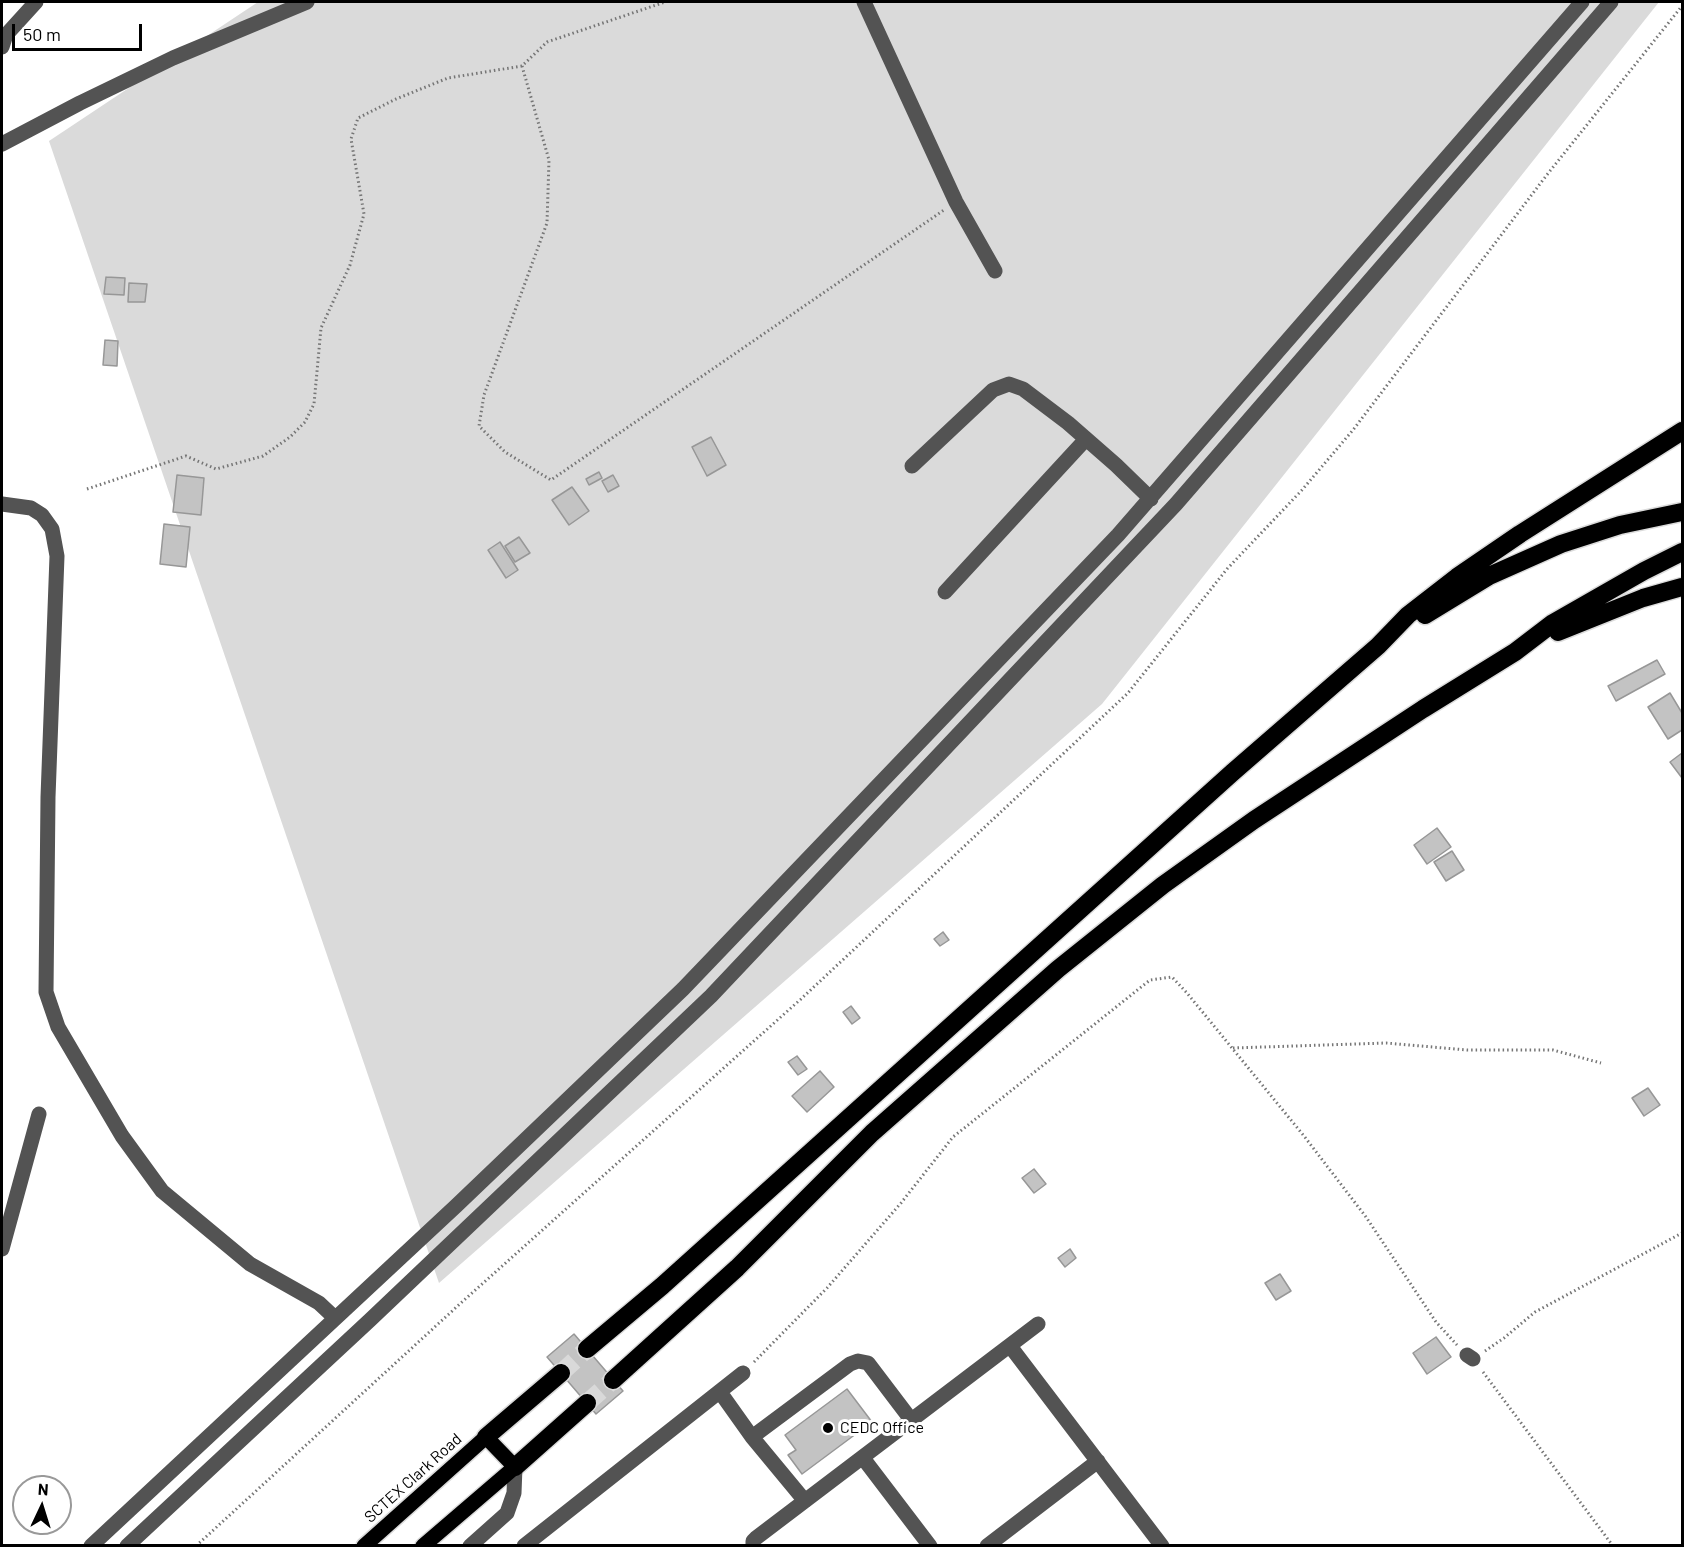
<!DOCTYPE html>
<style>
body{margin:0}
#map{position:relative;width:1684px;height:1547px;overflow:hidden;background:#fff;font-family:Barlow,sans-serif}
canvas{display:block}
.frame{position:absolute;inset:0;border:3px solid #000;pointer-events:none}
.north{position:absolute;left:12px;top:1475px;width:60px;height:60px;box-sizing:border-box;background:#fff;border:2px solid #999;border-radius:50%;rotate:4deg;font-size:16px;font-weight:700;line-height:24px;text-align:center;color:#000}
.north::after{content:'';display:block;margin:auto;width:21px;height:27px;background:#000;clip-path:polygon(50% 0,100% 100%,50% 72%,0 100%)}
.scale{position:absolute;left:12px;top:24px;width:130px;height:27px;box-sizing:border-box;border:3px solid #000;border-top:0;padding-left:8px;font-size:18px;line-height:21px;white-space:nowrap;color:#000;-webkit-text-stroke:4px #fff;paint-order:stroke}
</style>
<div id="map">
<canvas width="1684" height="1547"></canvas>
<div class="frame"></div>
<div class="north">N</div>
<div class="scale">50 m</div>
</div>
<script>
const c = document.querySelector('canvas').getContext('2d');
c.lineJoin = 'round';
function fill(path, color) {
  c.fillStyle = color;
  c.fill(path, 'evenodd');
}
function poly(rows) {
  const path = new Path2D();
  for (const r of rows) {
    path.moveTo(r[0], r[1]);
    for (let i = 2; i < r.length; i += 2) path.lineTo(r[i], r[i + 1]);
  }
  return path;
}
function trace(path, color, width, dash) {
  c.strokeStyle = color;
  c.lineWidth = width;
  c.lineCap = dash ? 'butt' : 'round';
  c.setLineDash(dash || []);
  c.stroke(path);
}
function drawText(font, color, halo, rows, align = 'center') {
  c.font = font + ' Barlow,sans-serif';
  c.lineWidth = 6;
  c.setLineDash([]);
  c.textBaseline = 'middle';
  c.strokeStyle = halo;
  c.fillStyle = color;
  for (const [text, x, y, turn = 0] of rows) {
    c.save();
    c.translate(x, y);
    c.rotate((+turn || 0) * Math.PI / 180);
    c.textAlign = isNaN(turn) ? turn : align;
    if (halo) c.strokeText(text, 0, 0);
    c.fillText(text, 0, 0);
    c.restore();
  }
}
const green = poly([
 [258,2,1659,2,1102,704,439,1283,49,141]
]);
const building = poly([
 [106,277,125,278,124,295,104,294,106,277],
 [129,283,147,284,145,302,128,302,129,283],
 [105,340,118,341,117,366,103,365,105,340],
 [711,437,726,465,707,476,692,447,711,437],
 [599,472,602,478,589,485,586,479,599,472],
 [177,475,204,478,201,515,173,512,177,475],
 [613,475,619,486,608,492,602,481,613,475],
 [572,487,589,511,569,525,552,500,572,487],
 [164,524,190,527,186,567,160,564,164,524],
 [519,537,530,553,515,562,505,546,519,537],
 [500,542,518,570,506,578,488,550,500,542],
 [1657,660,1665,674,1616,701,1608,686,1657,660],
 [1670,693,1682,713,1682,730,1668,739,1648,707,1670,693],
 [1682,753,1682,778,1670,762,1682,753],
 [1437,828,1451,847,1427,864,1414,845,1437,828],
 [1452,851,1464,870,1446,881,1434,862,1452,851],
 [943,932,949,940,940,946,934,939,943,932],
 [851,1006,860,1018,852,1024,843,1012,851,1006],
 [797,1056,807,1069,798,1075,788,1062,797,1056],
 [820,1071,834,1087,807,1112,792,1096,820,1071],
 [1648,1088,1660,1105,1644,1116,1632,1098,1648,1088],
 [1034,1169,1046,1184,1034,1193,1022,1178,1034,1169],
 [1070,1249,1076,1258,1065,1267,1058,1258,1070,1249],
 [1280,1274,1291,1291,1276,1300,1265,1283,1280,1274],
 [574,1334,623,1391,596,1414,547,1357,574,1334],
 [1436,1337,1451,1357,1427,1374,1413,1353,1436,1337],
 [847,1389,872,1422,802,1474,788,1455,796,1450,785,1435,847,1389]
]);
const highwayTunnel = poly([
 [561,1373,587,1349],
 [587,1403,613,1380]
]);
const path = poly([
 [522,66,549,160,547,223,484,395,479,426,505,452,551,480,944,210],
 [87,489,186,456,216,469,263,456,290,437,305,422,314,404,321,328,350,265,364,214,351,139,358,118,396,99,448,78,522,66,547,42,665,2],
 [1233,1048,1386,1043,1467,1050,1553,1050,1601,1063],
 [1485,1351,1504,1338,1535,1312,1682,1233],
 [754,1362,827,1288,901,1203,953,1137,1150,980,1172,977,1187,993,1304,1136,1366,1217,1436,1322,1457,1345],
 [1483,1372,1613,1546],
 [196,1546,462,1302,801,999,1128,693,1227,569,1302,490,1353,430,1546,176,1682,6]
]);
const minor = poly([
 [864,2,956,202,995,271],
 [2,47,6,35,36,2],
 [2,144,80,103,173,58,307,2],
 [912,466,993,390,1009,384,1023,389,1068,423,1116,465,1151,499],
 [2,504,31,508,42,515,52,529,57,556,48,797,46,992,58,1027,122,1136,162,1191,250,1264,319,1303,335,1318],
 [945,592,1086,439],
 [2,1249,39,1114],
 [1010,1346,1162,1546],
 [1467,1355,1473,1359],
 [720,1392,752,1437,805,1501],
 [752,1437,850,1364,858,1361,868,1363,912,1421],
 [863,1458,930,1546],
 [91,1546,456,1206,683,989,1118,535,1582,2],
 [127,1546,370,1320,711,996,1176,504,1611,2],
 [470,1546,507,1513,514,1493,515,1467],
 [524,1546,743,1373],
 [753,1546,753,1541,756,1538,1038,1324],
 [987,1546,1098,1461]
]);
const major = poly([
 [364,1546,486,1437,515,1467,423,1546]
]);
const highway = poly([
 [1425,615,1489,576,1561,544,1620,525,1682,512],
 [1558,632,1643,598,1682,587],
 [587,1349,662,1286,1233,772,1378,646,1408,615,1457,577,1520,534,1682,431],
 [613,1380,737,1268,872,1133,1058,969,1163,885,1254,820,1423,709,1515,652,1553,623,1644,571,1682,552],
 [486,1437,561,1373],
 [515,1467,587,1403]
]);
const markers = [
 [828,1428,6,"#000"]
];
const poiNames = [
 ["CEDC Office",840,1428]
];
const streetNames = [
 ["SCTEX Clark Road",413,1478,-42]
];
fill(green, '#dadada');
fill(building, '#c3c3c3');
trace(building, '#979797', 1.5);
trace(highwayTunnel, '#d9d9d9', 18, [18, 9]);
trace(major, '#dbdbdb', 18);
trace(highway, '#dbdbdb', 21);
trace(path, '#757575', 3, [1.5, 3]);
trace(minor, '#535353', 15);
trace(major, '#000', 15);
trace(highway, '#000', 18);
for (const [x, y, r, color] of markers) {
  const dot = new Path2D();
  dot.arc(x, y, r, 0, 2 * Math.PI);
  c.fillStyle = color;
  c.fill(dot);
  trace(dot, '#fff', 2);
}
drawText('16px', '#000', '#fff', poiNames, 'left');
drawText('16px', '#000', '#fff', streetNames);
</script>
